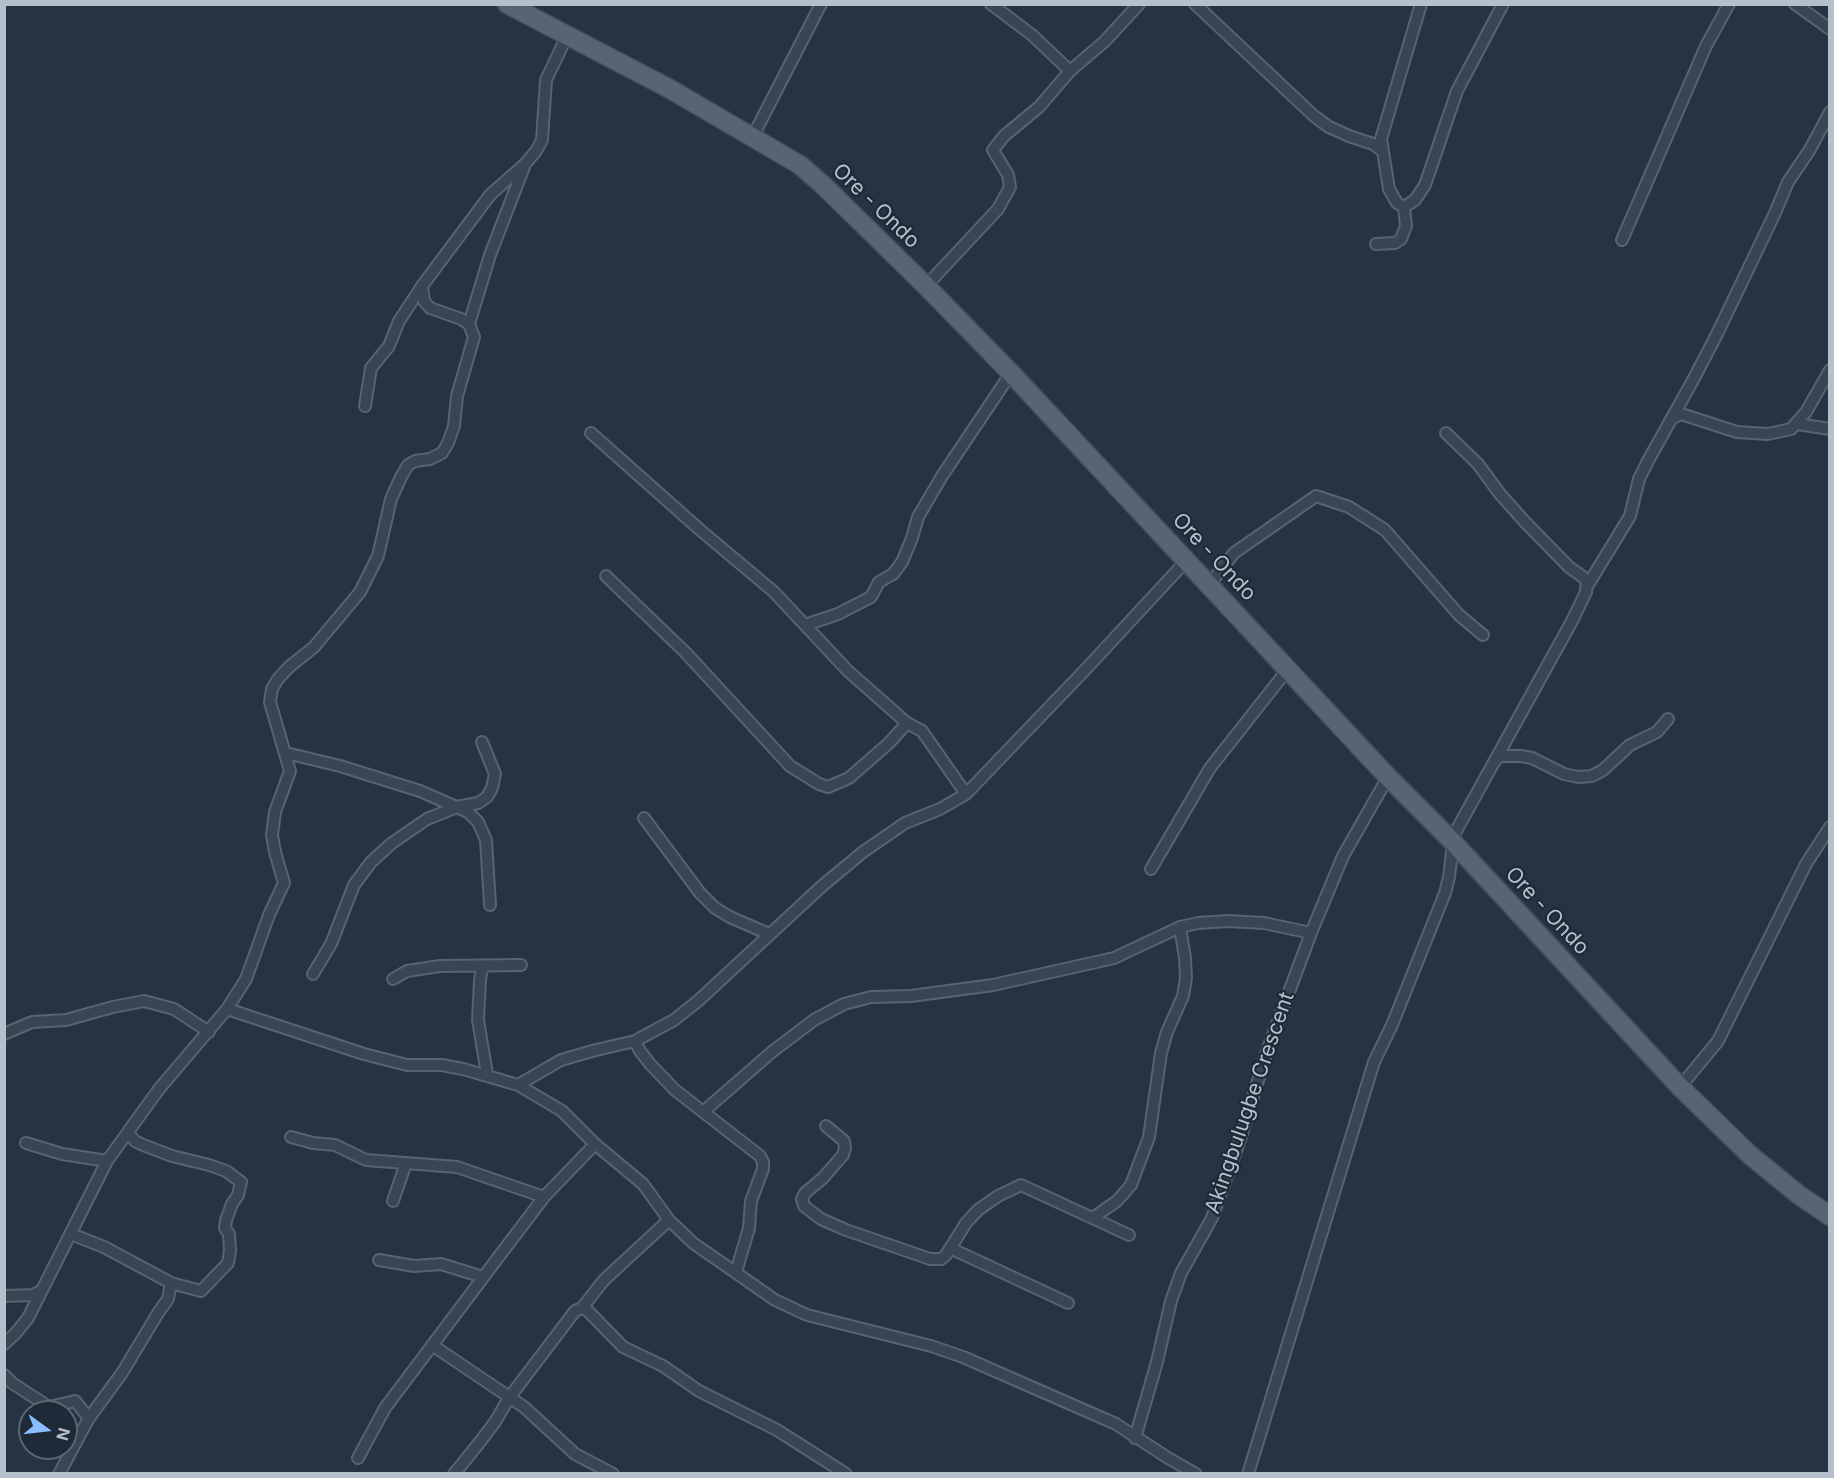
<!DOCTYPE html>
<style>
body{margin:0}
#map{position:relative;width:1834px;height:1478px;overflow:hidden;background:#253342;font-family:Inter,sans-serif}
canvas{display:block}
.frame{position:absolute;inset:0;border:6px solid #b6c0cc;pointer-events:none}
.north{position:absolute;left:18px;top:1400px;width:60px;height:60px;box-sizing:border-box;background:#1e2a37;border:2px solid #5b6673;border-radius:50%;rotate:105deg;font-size:16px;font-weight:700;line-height:24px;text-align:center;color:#b6c0cc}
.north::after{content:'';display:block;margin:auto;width:21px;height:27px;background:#8abdfd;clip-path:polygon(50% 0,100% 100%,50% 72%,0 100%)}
</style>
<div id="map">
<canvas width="1834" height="1478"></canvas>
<div class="frame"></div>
<div class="north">N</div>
</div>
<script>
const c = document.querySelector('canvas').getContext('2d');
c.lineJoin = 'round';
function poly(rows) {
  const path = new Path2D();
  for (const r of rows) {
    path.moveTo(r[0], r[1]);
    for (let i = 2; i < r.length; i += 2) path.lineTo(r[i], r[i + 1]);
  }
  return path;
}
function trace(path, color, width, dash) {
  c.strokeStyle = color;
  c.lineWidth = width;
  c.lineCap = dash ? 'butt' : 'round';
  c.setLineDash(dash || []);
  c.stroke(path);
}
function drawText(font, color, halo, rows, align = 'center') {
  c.font = font + ' Inter,sans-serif';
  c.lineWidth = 4.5;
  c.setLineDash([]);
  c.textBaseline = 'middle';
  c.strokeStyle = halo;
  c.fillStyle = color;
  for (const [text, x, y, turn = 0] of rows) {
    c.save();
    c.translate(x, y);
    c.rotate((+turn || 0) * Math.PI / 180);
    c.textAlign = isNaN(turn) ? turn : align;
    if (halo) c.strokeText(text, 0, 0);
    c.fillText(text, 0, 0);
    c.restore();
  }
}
const street = poly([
 [991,4,1032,35,1070,71],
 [1195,4,1314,116,1329,127,1349,136,1373,144,1381,150],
 [1795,4,1830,29],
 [753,136,821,4],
 [1404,207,1415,200,1425,185,1457,91,1503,4],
 [1404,207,1397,203,1389,189,1381,139,1421,4],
 [1622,240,1706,46,1729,4],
 [1376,244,1395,243,1401,239,1406,226,1404,207],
 [926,286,998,209,1010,187,1008,175,993,150,1004,136,1039,107,1070,71,1105,41,1139,4],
 [469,324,490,255,524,167],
 [365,406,371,368,389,346,399,321,422,286,490,195,525,164,536,151,542,140,546,80,567,36],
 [1671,419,1681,414,1737,432,1768,434,1791,429,1806,412,1830,370],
 [1797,424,1830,429],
 [591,433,699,529,774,592,848,671,907,723,922,731,966,794],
 [1446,433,1478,464,1500,494,1525,522,1569,567,1583,577,1587,582,1586,592,1572,621,1451,840],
 [606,576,686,653,790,766,819,784,828,787,849,778,889,743,907,723],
 [1209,585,1234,553,1316,496,1349,507,1385,530,1459,615,1483,635],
 [1586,588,1630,516,1639,479,1649,459,1692,382,1717,334,1775,213,1788,182,1809,151,1830,112],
 [805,625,838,614,871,597,879,582,893,574,902,562,912,538,918,517,942,476,1011,373],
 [286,753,340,766,420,791,468,812,478,822,486,840,490,905],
 [1495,760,1501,756,1521,756,1532,758,1564,774,1578,777,1592,776,1603,770,1630,745,1657,732,1668,719],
 [644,818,700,893,715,908,730,917,769,934],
 [1151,869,1210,768,1288,669],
 [486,966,482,969,480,980,478,1020,487,1074],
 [313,974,331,944,354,885,371,862,392,843,427,819,457,807,478,803,487,797,492,788,495,774,482,742],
 [393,979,407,971,440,966,521,965],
 [227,1009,364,1054,407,1065,442,1065,463,1069,518,1085,562,1111,595,1144,643,1184,669,1220,693,1243,775,1300,807,1315,931,1346,963,1357,1116,1424,1168,1458,1196,1474],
 [4,1034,32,1022,66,1020,113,1007,144,1001,174,1009,209,1032],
 [635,1041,640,1051,650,1064,675,1090,760,1156,763,1162,763,1169,751,1201,749,1228,736,1272],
 [518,1085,561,1060,596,1050,635,1041,674,1020,698,1001,822,886,863,852,905,823,940,809,966,794,1085,670,1186,561],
 [1680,1087,1718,1041,1806,864,1830,827],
 [703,1112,773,1051,814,1020,844,1004,871,997,911,996,993,985,1083,965,1114,958,1180,927,1198,923,1228,921,1264,923,1311,933],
 [826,1126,844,1141,845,1148,843,1155,823,1178,805,1193,802,1199,804,1206,821,1219,846,1230,930,1259,941,1259,946,1255,966,1223,978,1210,998,1196,1021,1185,1129,1235],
 [128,1133,135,1141,143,1145,172,1156,209,1165,226,1171,241,1182,238,1195,232,1204,226,1220,225,1228,229,1234,230,1251,228,1263,201,1291,171,1283],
 [291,1137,313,1143,335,1145,366,1160,457,1167,544,1197],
 [26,1143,62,1154,107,1161],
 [393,1201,406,1163],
 [1094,1217,1117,1201,1131,1185,1149,1137,1161,1053,1167,1032,1183,996,1186,978,1185,958,1180,927],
 [950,1248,1068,1303],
 [379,1260,414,1266,441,1264,483,1277],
 [4,1296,33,1295,42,1290],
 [582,1308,587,1310,623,1347,663,1366,699,1391,777,1430,846,1474],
 [4,1344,15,1334,28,1318,107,1161,159,1089,227,1009,246,979,269,915,284,883,275,852,272,835,275,812,290,771,270,702,272,689,278,679,289,667,314,647,360,592,378,556,391,499,401,477,408,465,415,461,430,459,442,453,448,443,454,426,457,396,474,337,469,324,461,319,430,308,424,301,422,286],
 [432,1345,524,1407,575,1454,613,1474],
 [4,1375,12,1383,49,1407,75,1401,89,1418],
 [1135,1438,1157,1362,1171,1301,1181,1273,1212,1218,1240,1140,1267,1051,1311,933,1343,856,1388,777],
 [358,1458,385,1408,500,1255,544,1197,595,1144],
 [59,1474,89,1418,122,1373,158,1313,168,1299,171,1283,104,1247,71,1234],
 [454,1474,479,1443,495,1422,509,1398,575,1311,582,1308,604,1280,669,1220],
 [1248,1474,1374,1062,1392,1025,1445,893,1449,877,1453,843]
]);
const primary = poly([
 [507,4,670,89,800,165,824,186,926,286,1011,373,1388,777,1451,840,1680,1087,1750,1155,1799,1195,1830,1216]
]);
const streetNames = [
 ["Ore - Ondo",876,206,44],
 ["Ore - Ondo",1214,557,47],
 ["Ore - Ondo",1547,911,47],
 ["Akingbulugbe Crescent",1250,1103,-71]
];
trace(street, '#57636f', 14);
trace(primary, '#434e5b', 21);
trace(street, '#394552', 10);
trace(primary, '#576472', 18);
drawText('21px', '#b6c0cc', '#1e2a37', streetNames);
</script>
